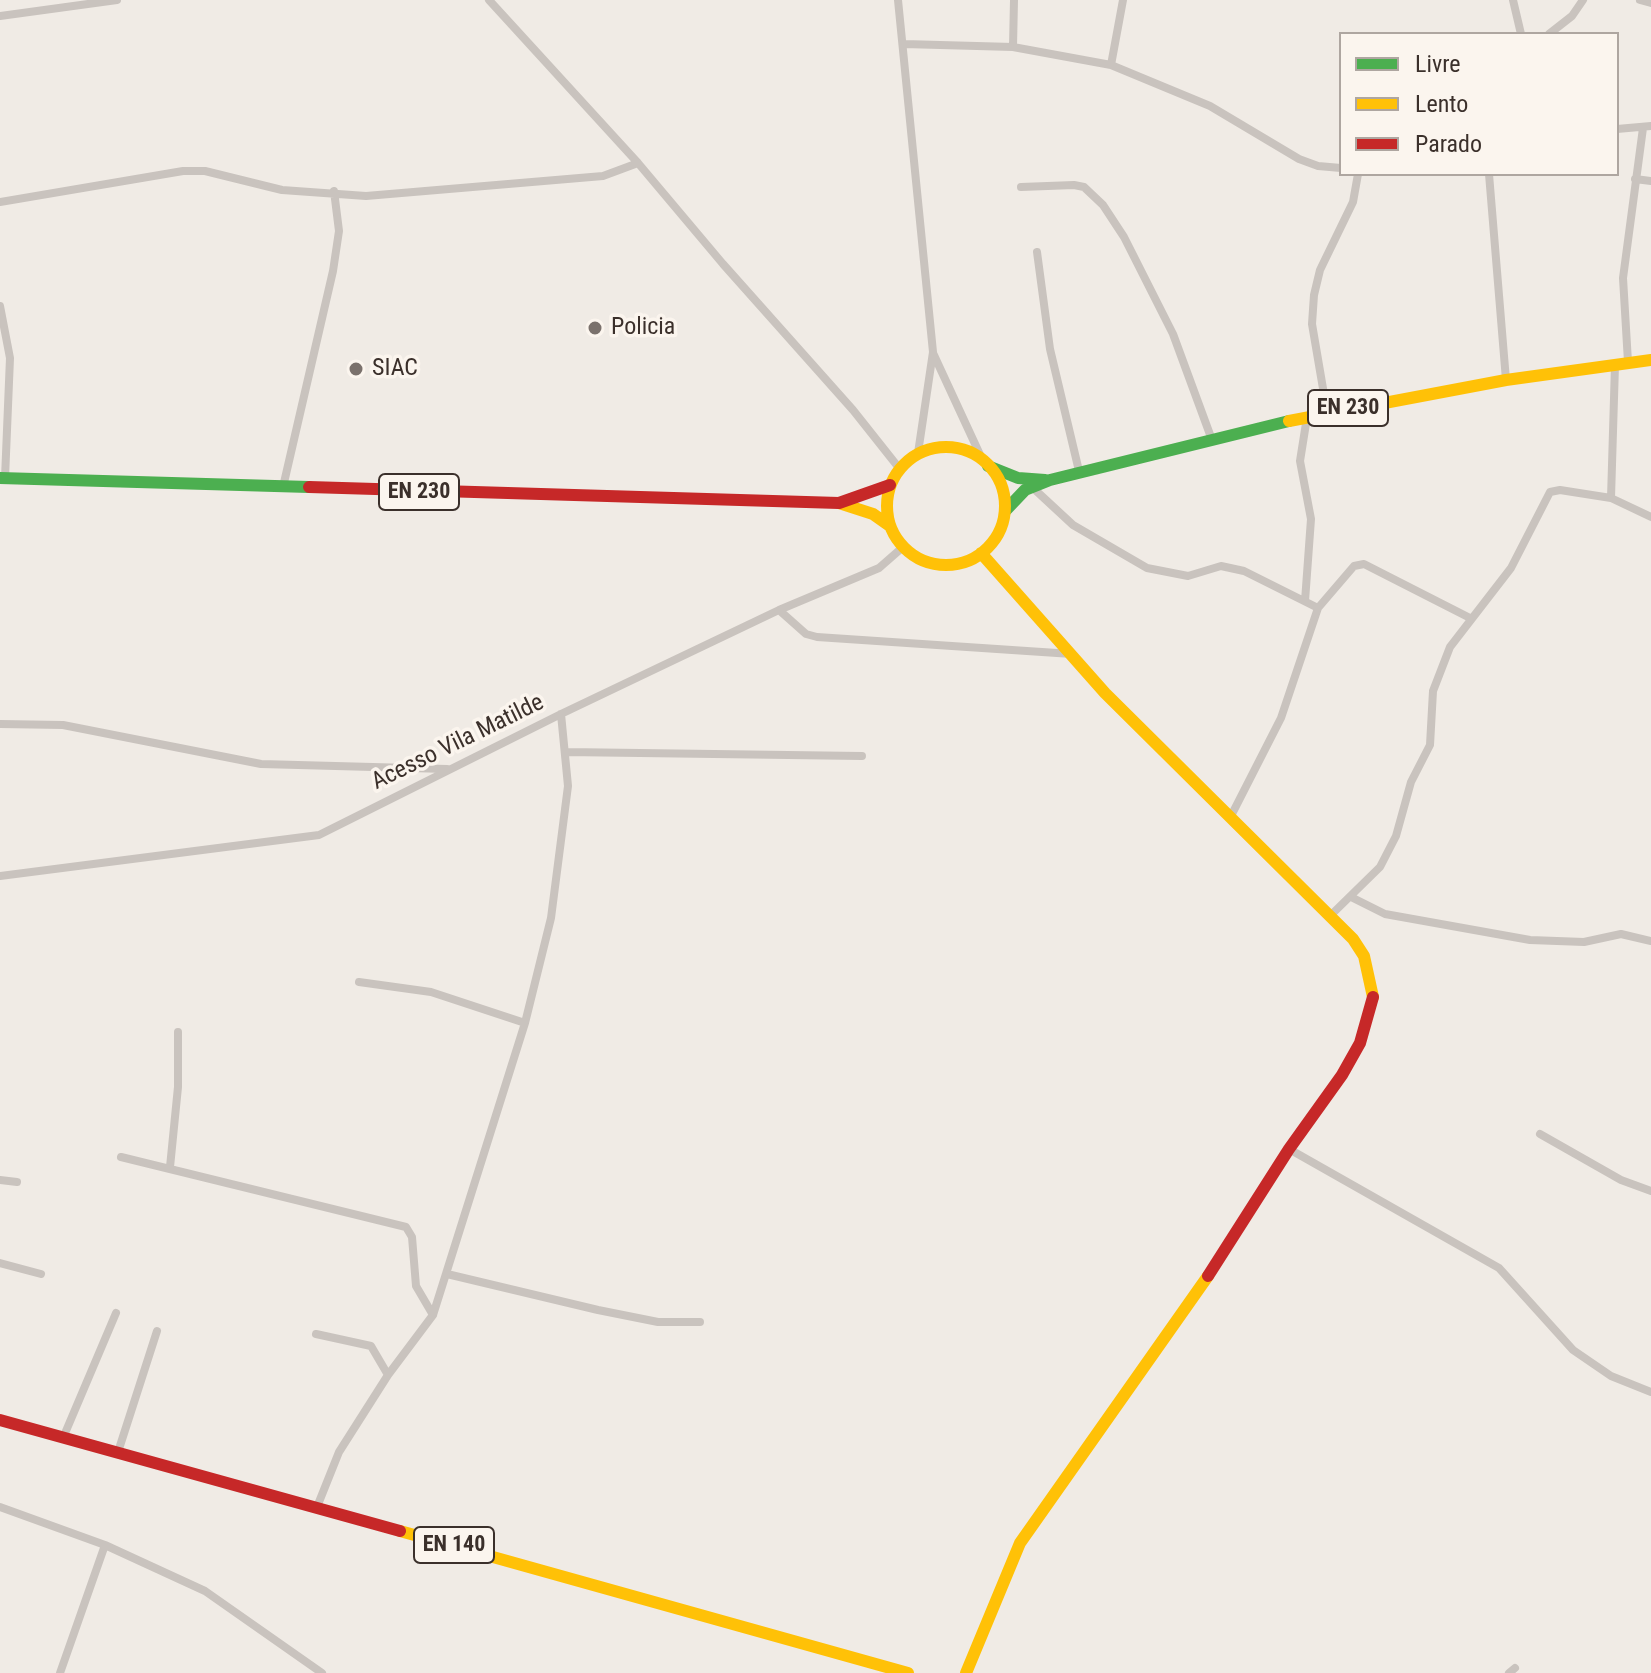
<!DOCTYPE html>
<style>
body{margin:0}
#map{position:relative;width:1651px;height:1673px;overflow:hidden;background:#f0ebe5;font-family:"Roboto Condensed",sans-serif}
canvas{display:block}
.legend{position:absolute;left:1339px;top:32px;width:280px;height:144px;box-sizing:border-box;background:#fbf5ee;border:2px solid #aea6a0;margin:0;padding:10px 14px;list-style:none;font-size:24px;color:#3b302b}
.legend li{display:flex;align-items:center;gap:16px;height:40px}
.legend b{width:40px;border:2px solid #aea6a0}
</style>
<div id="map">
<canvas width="1651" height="1673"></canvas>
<ul class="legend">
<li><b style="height:10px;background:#4caf50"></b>Livre</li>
<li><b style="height:10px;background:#ffc107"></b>Lento</li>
<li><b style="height:10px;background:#c62828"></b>Parado</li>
</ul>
</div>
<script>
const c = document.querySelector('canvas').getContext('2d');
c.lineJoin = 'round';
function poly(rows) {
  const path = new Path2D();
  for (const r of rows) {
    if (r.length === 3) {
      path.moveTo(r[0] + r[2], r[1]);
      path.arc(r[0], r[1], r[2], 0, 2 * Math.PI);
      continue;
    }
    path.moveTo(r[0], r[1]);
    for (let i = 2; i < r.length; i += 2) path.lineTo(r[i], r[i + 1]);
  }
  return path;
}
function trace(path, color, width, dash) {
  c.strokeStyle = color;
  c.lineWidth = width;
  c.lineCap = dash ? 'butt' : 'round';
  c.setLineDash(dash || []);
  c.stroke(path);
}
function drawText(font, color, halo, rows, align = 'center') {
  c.font = font + ' "Roboto Condensed",sans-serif';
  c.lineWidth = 7;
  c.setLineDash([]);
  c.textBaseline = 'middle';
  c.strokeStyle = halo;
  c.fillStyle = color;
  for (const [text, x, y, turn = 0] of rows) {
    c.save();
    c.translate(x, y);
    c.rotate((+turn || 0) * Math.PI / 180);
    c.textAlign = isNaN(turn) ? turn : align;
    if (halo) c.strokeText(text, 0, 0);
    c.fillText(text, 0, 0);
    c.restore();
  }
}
const street = poly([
 [489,0,638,163,723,264,853,410,899,468],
 [898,0,933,352,918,453],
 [1513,0,1521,34],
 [1640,0,1651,3],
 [0,16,117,0],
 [1549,34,1572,16,1583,0],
 [904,44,1013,47,1111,65,1210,106,1299,159,1318,166,1341,168],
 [1013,47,1014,0],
 [1111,65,1123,0],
 [1617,129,1651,126],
 [1489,174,1506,380],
 [1635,179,1651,181],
 [1021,187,1074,185,1084,187,1103,205,1124,237,1173,334,1212,440],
 [0,202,183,171,205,171,282,190,366,196,603,176,638,163],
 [1037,252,1050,349,1079,471],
 [0,306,10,358,5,478],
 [933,353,982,459],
 [1628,362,1623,278,1643,128],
 [1615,365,1611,498,1651,517],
 [1327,412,1312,324,1314,295,1320,270,1353,202,1358,174],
 [283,487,333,271,339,231,334,191],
 [1032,487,1073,525,1147,568,1188,576,1221,566,1244,571,1318,608,1354,566,1364,564,1470,618],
 [1305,601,1311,519,1300,461,1307,417],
 [779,610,806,634,817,637,1072,654],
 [0,724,63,725,261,764,447,769],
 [566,752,862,756],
 [1231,816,1281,718,1318,608],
 [0,876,319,835,561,714,779,610,879,568,903,547],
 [1351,897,1385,914,1530,940,1584,942,1621,934,1651,941],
 [1331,915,1380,867,1396,836,1411,782,1430,745,1433,691,1450,647,1511,568,1550,492,1560,490,1611,498],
 [359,982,431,992,525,1023],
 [1540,1134,1621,1180,1651,1191],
 [1289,1149,1499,1268,1573,1350,1611,1376,1651,1392],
 [121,1157,406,1227,412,1237,416,1286,433,1315],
 [170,1167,178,1087,178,1032],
 [0,1180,17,1182],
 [0,1263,41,1274],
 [447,1274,598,1310,658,1322,700,1322],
 [316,1334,371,1346,388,1375],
 [63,1438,116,1313],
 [118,1452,157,1331],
 [0,1507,105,1545,205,1591,322,1673],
 [317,1507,339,1452,388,1375,433,1315,525,1023,551,918,568,786,561,714],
 [60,1673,105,1545],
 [1509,1673,1515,1668]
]);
const fast = poly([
 [988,466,1018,478,1045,480],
 [0,478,309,487],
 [1005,511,1025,490,1050,480,1289,421]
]);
const slow = poly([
 [1289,421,1506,380,1651,360],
 [946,506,59],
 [839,503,873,514,890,526],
 [981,553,1105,693,1353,939,1364,956,1373,997],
 [400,1531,908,1673],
 [966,1673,1020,1543,1208,1276]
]);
const jam = poly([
 [309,487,839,503,890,485],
 [1208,1276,1289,1149,1342,1075,1360,1043,1373,997],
 [0,1420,400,1531]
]);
const markers = [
 [595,328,8,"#7a716c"],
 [356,369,8,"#7a716c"]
];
const shields = [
 [1348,408,80],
 [419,492,80],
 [454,1545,80]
];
const shieldNames = [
 ["EN 230",1348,408],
 ["EN 230",419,492],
 ["EN 140",454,1545]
];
const poiNames = [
 ["Policia",611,328],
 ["SIAC",372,369]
];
const streetNames = [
 ["Acesso Vila Matilde",458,743,-26]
];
trace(street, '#c9c3be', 8);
trace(fast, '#4caf50', 12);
trace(slow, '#ffc107', 12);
trace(jam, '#c62828', 12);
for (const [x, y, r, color] of markers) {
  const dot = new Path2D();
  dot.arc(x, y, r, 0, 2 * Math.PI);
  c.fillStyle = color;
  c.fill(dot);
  trace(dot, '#fbf5ee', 3);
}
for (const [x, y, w] of shields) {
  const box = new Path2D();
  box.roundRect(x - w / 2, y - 18, w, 36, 6);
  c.fillStyle = '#fbf5ee';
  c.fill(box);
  trace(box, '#3b302b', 2);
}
drawText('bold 22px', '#3b302b', null, shieldNames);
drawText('24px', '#3b302b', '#fbf5ee', poiNames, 'left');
drawText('24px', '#3b302b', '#fbf5ee', streetNames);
</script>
